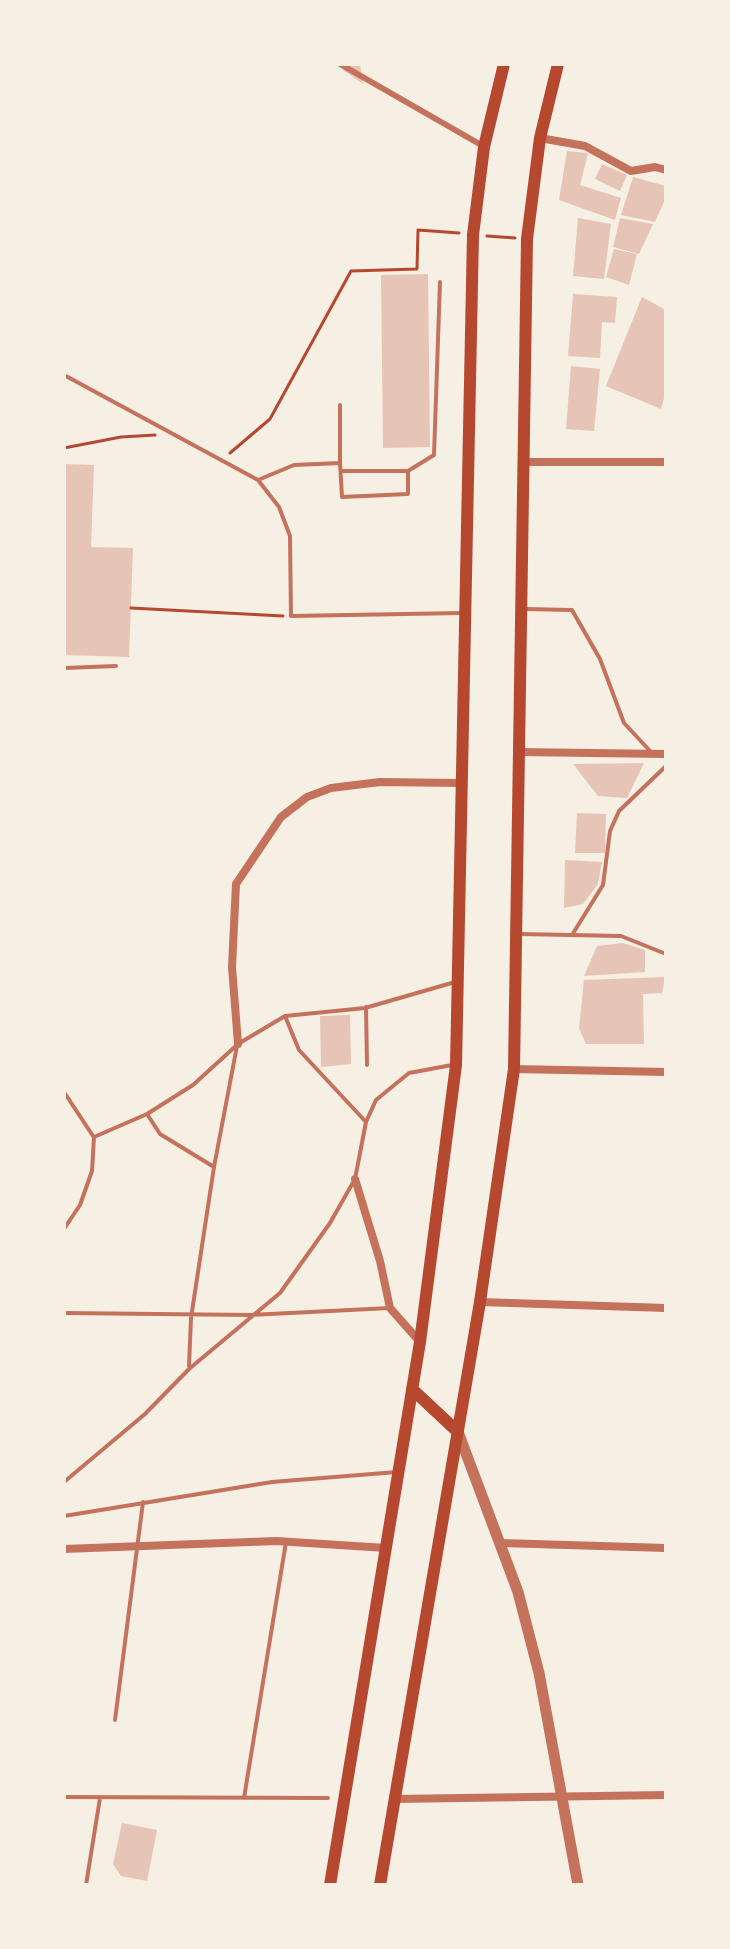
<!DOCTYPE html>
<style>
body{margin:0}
#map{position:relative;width:730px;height:1949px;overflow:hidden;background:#f6efe4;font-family:"PT Sans Narrow",sans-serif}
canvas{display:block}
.frame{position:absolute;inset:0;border:66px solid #f6efe4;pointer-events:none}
</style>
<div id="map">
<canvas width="730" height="1949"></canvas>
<div class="frame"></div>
</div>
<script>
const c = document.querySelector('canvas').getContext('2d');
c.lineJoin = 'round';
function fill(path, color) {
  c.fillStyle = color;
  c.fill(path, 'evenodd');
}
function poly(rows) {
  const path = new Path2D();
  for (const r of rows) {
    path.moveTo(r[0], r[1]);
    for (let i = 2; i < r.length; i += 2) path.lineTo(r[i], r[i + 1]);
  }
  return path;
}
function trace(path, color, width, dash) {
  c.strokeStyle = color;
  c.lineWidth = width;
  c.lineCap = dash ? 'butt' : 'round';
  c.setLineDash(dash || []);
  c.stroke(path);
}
const building = poly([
 [340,64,360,64,363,84,343,70],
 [567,151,588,153,580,185,621,198,615,220,559,200],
 [602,164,627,175,620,191,595,179],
 [633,177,666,186,666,197,655,222,621,215],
 [578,218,611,224,604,279,573,276],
 [620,218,653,224,639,254,613,247],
 [614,249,637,254,629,285,606,277],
 [428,274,430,447,383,448,381,275],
 [573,294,617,297,615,323,602,322,600,358,568,356],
 [642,297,666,310,666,391,661,409,606,386],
 [571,366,600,369,594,431,566,429],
 [64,464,94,465,91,547,133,548,129,657,64,655],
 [644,763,627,798,598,796,573,764],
 [577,813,606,814,605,853,575,853],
 [565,860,602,862,598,884,583,904,564,908],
 [623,943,645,950,645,972,584,976,597,946],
 [665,977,662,993,643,994,644,1044,586,1044,579,1028,584,980],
 [350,1015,351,1064,321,1067,320,1016],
 [122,1823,157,1830,147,1881,121,1876,113,1864]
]);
const path = poly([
 [487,236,515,238],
 [64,448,121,437,155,435],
 [230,453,270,419,351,271,417,269,418,230,459,233],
 [131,608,283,616]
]);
const service = poly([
 [64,375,258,480,279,507,290,536,291,616,462,613],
 [340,463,340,405],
 [408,471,434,455,440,282],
 [258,480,294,465,340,463,342,497,408,494,408,471,341,471],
 [525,609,572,610,600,659,624,723,651,752],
 [64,668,116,666],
 [520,934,621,936,666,954],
 [572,935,603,885,610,831,619,811,666,766],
 [366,1007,367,1065],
 [285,1016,299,1050,366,1122],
 [64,1092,93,1136],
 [147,1114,160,1134,214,1167,237,1046],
 [64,1229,80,1205,92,1171,94,1137,147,1114,193,1085,238,1044,285,1016,365,1008,455,982],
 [64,1313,250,1315,390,1308],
 [189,1366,191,1318,214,1167],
 [64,1482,145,1414,189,1369,280,1293,330,1223,355,1179,366,1122,376,1100,409,1073,452,1065],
 [64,1516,272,1482,397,1472],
 [115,1720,143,1502],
 [64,1797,328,1798],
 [244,1798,286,1542],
 [86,1885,100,1798]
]);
const pedestrian = poly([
 [340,64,483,146]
]);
const minor = poly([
 [540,138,585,146,631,171,655,167,666,170],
 [522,462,666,462],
 [517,752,666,754],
 [238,1044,232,967,236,884,281,817,307,797,331,788,380,782,460,783],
 [514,1069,666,1072],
 [355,1179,380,1261,390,1308,420,1342],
 [480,1302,666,1308],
 [501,1543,666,1548],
 [64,1549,276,1541,386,1548],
 [394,1799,666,1795]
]);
const tertiary = poly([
 [458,1432,518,1592,539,1673,578,1885]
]);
const secondary = poly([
 [412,1389,458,1432],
 [330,1885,420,1342,456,1065,473,235,484,147,504,64],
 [380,1885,480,1302,514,1069,527,239,540,138,558,64]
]);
fill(building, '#e6c5b7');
trace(path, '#b5482f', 3);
trace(service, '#c5725c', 4);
trace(pedestrian, '#c5725c', 6);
trace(minor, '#c5725c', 8);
trace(tertiary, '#c5725c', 11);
trace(secondary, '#b5482f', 12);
</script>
